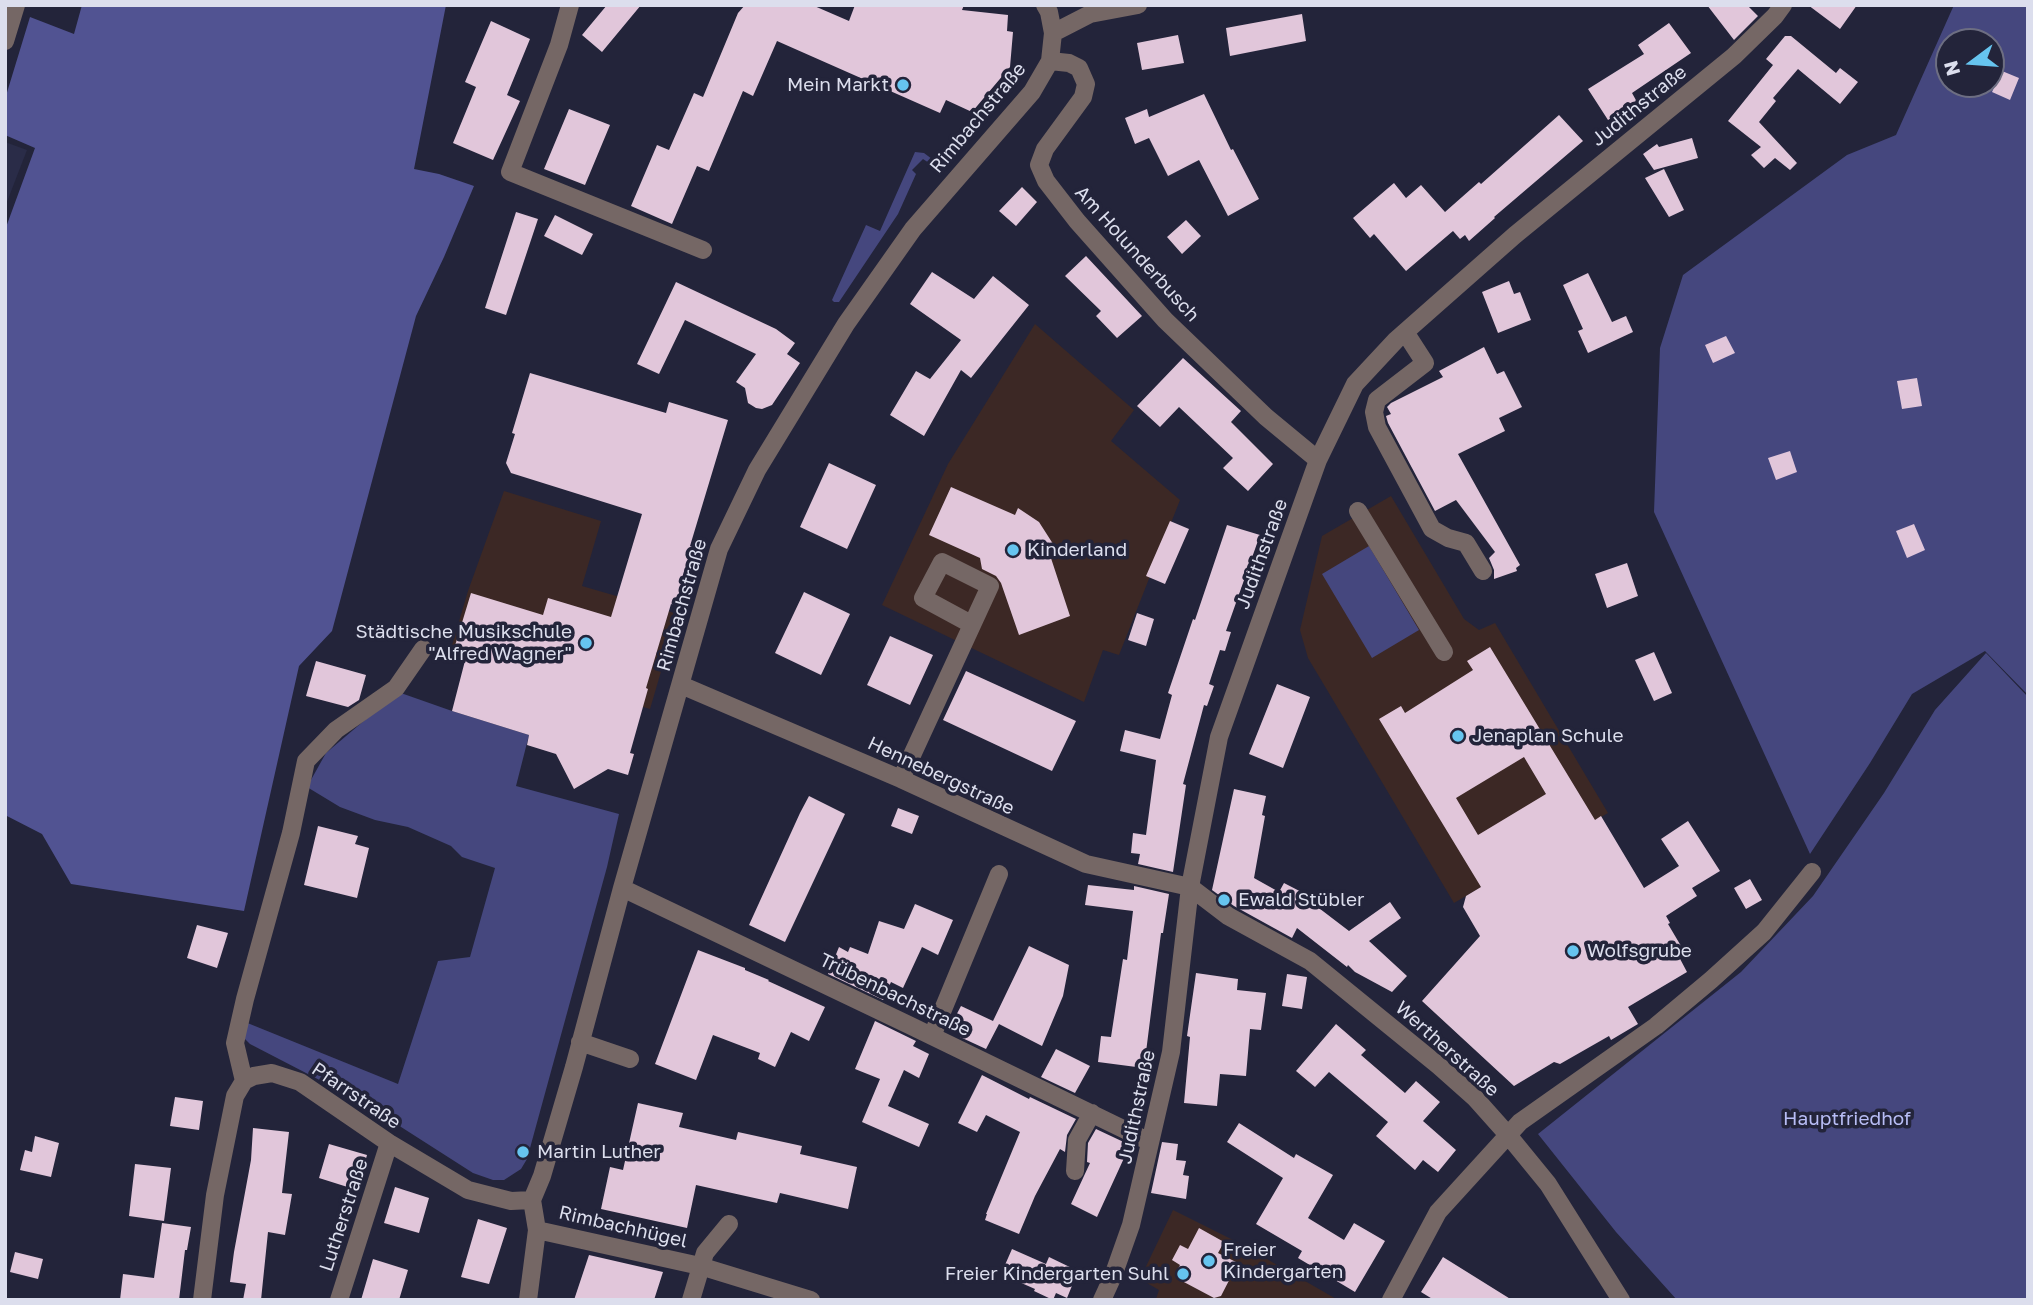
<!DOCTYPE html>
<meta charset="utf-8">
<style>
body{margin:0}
#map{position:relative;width:2033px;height:1305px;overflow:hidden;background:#23243a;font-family:"Golos Text",sans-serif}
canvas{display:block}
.frame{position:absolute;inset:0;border:7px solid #dcdeed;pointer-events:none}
.north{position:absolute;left:1935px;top:28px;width:70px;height:70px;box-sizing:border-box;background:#23243a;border:2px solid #6d6e82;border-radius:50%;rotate:254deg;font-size:19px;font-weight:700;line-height:28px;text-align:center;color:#dcdeed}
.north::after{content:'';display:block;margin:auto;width:24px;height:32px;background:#66c4ef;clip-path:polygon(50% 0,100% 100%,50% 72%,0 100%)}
</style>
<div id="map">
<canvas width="2033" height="1305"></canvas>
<div class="frame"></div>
<div class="north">N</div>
</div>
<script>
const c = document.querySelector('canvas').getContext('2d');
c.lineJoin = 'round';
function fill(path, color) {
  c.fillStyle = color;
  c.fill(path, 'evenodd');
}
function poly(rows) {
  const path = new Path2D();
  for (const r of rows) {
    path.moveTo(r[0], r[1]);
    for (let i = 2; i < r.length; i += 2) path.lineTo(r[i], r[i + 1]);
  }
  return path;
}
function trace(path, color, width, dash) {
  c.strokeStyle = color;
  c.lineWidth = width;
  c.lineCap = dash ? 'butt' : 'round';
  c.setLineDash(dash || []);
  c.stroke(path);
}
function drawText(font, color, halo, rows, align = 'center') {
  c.font = font + ' "Golos Text",sans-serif';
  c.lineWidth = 7;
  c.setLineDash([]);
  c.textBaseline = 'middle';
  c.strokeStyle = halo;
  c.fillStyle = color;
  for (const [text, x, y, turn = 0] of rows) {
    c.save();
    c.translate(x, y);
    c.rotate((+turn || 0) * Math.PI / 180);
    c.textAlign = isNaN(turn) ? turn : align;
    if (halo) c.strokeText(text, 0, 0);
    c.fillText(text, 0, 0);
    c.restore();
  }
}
const built = poly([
 [5,142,27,150,5,207]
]);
const education = poly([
 [1035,324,1134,410,1111,441,1180,500,1119,655,1103,650,1084,702,882,605,948,464],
 [504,491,601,521,582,586,678,614,650,709,450,652,468,591],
 [1391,496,1464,619,1479,630,1495,623,1608,813,1454,903,1308,658,1300,630,1322,536],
 [1173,1210,1239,1243,1338,1300,1157,1300,1156,1299,1159,1290,1140,1279]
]);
const green = poly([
 [1954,5,2028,5,2028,695,1985,651,1912,694,1870,763,1810,854,1654,512,1660,348,1683,275,1847,155,1896,135],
 [1949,42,1991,42,1991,84,1949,84],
 [915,152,924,153,932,159,929,163,923,159,912,170,916,174,898,214,839,302,834,302,832,300,866,225,880,231],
 [1369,546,1419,630,1372,658,1322,574],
 [1986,653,2028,697,2028,1300,1677,1300,1616,1232,1538,1134,1741,972,1813,896,1884,793,1935,710],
 [398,692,452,711,529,735,516,786,619,814,607,867,527,1159,521,1169,504,1180,493,1180,473,1173,362,1102,250,1044,244,1038,245,1022,398,1084,438,961,470,957,495,868,462,857,451,846,408,827,375,820,340,807,307,787,326,753]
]);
const forest = poly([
 [82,5,446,5,414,169,439,174,474,186,444,257,416,316,332,631,299,666,244,911,71,884,42,834,5,815,5,230,35,148,5,135,5,99,30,17,74,34]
]);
const building = poly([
 [607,5,641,5,602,52,582,35],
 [745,5,812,5,849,21,855,5,964,5,962,10,1008,15,1007,31,1013,32,1010,67,972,112,946,100,940,113,777,41,753,96,743,91,709,171,697,166,672,224,631,206,657,145,669,150,694,93,703,97,738,13],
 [1707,5,1747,5,1758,16,1734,40],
 [1808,5,1857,5,1840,29],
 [1302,14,1306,41,1230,56,1226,28],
 [491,21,530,39,507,95,520,101,493,160,453,143,476,87,465,82],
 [1669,23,1691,53,1632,93,1637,102,1608,120,1588,89,1644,54,1638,45],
 [1178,35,1184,63,1142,70,1137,43],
 [1785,36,1791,36,1836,73,1840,68,1858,82,1840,104,1798,69,1773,98,1776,101,1759,122,1797,163,1790,170,1775,158,1764,168,1751,155,1761,147,1728,121,1773,65,1766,59],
 [2002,71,2019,78,2010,100,1992,92],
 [1204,94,1231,150,1233,149,1259,199,1228,216,1199,160,1168,176,1149,138,1135,144,1125,118,1147,109,1149,117],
 [569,109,610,125,585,185,544,169],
 [1559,115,1583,141,1494,217,1495,218,1469,241,1465,235,1460,239,1453,231,1406,271,1374,234,1370,238,1353,218,1394,183,1406,198,1421,185,1445,212,1479,182,1481,184],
 [1692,138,1698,158,1654,170,1643,154,1657,144,1659,147],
 [1664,169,1684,210,1669,217,1645,178],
 [1022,187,1037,202,1016,226,999,211],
 [516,212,538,219,506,315,485,308],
 [555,215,593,234,582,255,544,236],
 [1186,220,1201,236,1182,254,1167,237],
 [1086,256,1142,316,1117,338,1096,316,1101,311,1065,276],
 [932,272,974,299,993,276,1029,305,971,378,961,370,924,436,890,415,916,371,930,379,961,340,910,304],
 [1588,273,1612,322,1626,316,1633,332,1588,353,1578,331,1583,329,1563,285],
 [1509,281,1514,294,1520,292,1531,320,1498,333,1482,292],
 [676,282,776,329,795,343,787,354,800,363,772,405,762,409,756,408,748,403,745,388,736,382,756,354,685,320,659,374,637,364],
 [1726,336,1735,353,1713,363,1705,345],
 [1484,347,1497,374,1504,371,1522,407,1499,418,1505,431,1458,454,1520,565,1516,568,1517,571,1494,579,1494,570,1489,558,1495,552,1456,500,1435,511,1388,423,1386,416,1391,414,1387,407,1391,403,1443,377,1439,371],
 [1183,358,1241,411,1231,422,1273,464,1248,491,1223,468,1233,458,1179,407,1160,427,1137,406],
 [530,373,666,413,669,402,728,420,690,546,698,549,680,607,671,604,646,688,648,689,630,753,634,754,628,775,608,769,574,789,556,754,527,745,529,735,452,711,467,653,454,649,471,593,543,615,548,598,611,617,642,514,511,473,506,463,515,434,512,433],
 [1917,378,1922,406,1902,409,1897,381],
 [1790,451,1797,472,1776,480,1768,458],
 [829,463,876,485,847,549,800,527],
 [951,487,1015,515,1018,508,1039,522,1055,547,1048,549,1070,616,1019,635,1001,583,996,576,982,569,980,558,929,535],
 [1170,521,1189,529,1165,584,1146,576],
 [1914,524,1925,550,1907,558,1896,531],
 [1227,525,1260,535,1226,631,1231,632,1225,651,1220,650,1209,684,1214,686,1207,706,1204,705,1183,784,1186,785,1173,872,1138,864,1140,854,1131,853,1133,833,1146,835,1156,760,1120,751,1125,730,1160,739,1172,695,1168,693,1193,619,1195,620],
 [1627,563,1638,596,1607,608,1595,574],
 [804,592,850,614,821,675,775,653],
 [1137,613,1154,619,1146,646,1128,640],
 [890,636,933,655,910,705,867,685],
 [1490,647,1595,820,1601,816,1644,888,1679,866,1661,839,1688,821,1720,871,1692,888,1697,896,1666,916,1670,923,1668,924,1681,946,1678,955,1687,972,1628,1007,1638,1024,1611,1040,1609,1036,1560,1064,1554,1062,1514,1086,1422,1001,1480,936,1463,907,1466,896,1481,887,1379,719,1401,706,1405,713,1473,670,1467,661],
 [1524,757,1546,794,1478,835,1456,798],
 [1654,652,1672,693,1654,701,1635,660],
 [316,661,366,675,359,700,348,707,306,696],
 [966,671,1076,721,1052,771,943,720],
 [1277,684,1310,697,1283,768,1249,754],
 [1234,789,1266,796,1262,815,1265,816,1254,878,1279,892,1284,883,1313,898,1311,902,1349,931,1390,902,1401,918,1369,941,1407,976,1392,992,1355,972,1348,965,1347,967,1297,928,1292,938,1234,906,1212,890],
 [809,796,845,814,785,942,749,925,800,813],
 [898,808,919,816,912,834,891,826],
 [318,826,358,836,355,844,369,848,357,898,304,885],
 [1750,879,1762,900,1746,909,1734,888],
 [1088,885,1134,890,1134,886,1169,894,1163,933,1161,933,1144,1068,1098,1062,1101,1036,1111,1037,1123,959,1127,960,1133,911,1085,905],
 [915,904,953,920,938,955,922,947,903,988,891,982,883,1000,828,974,839,947,848,952,850,947,868,954,879,921,904,929],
 [197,925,228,933,217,968,187,958],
 [1029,946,1069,965,1063,996,1042,1046,999,1024,986,1049,960,1037,964,1029,952,1023,961,1006,993,1021],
 [698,950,745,968,745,970,769,980,768,981,825,1007,809,1041,791,1032,775,1067,758,1059,760,1053,713,1035,696,1080,655,1064],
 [1196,973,1238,979,1237,990,1266,993,1261,1030,1250,1029,1246,1076,1220,1074,1217,1106,1184,1103,1190,1037,1187,1036],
 [1287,974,1307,977,1302,1009,1282,1006],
 [875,1021,916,1041,913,1046,929,1054,919,1078,904,1070,888,1106,929,1124,919,1147,862,1122,880,1079,855,1069],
 [1336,1024,1366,1050,1361,1055,1405,1093,1416,1081,1440,1102,1423,1121,1456,1150,1438,1172,1423,1160,1415,1170,1376,1136,1388,1122,1329,1072,1315,1087,1296,1071],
 [1056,1049,1090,1066,1075,1093,1041,1077],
 [982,1075,1029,1099,1030,1097,1076,1119,1067,1135,1065,1152,1060,1149,1035,1196,1019,1234,985,1220,987,1214,986,1214,1020,1132,986,1115,977,1132,958,1123],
 [175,1097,203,1101,199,1130,170,1126],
 [638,1103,683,1113,679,1127,736,1140,738,1132,802,1146,800,1154,857,1167,848,1209,780,1193,777,1203,696,1185,687,1228,601,1209,610,1167,623,1170],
 [1239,1123,1294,1158,1296,1154,1333,1175,1308,1218,1344,1240,1354,1223,1385,1241,1355,1292,1298,1258,1302,1251,1256,1224,1283,1178,1227,1142],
 [253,1128,289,1132,282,1193,292,1194,285,1235,268,1232,261,1300,243,1300,246,1284,230,1282,234,1252,251,1160],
 [1096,1129,1130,1145,1097,1217,1071,1204,1090,1163,1087,1162,1088,1143],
 [35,1136,59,1143,51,1177,20,1170,25,1150,32,1152],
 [1162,1142,1178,1144,1176,1160,1186,1161,1183,1175,1189,1176,1186,1199,1151,1193],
 [329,1144,367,1155,357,1190,319,1178],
 [135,1164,171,1168,164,1221,129,1216],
 [395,1187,429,1198,419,1233,384,1223],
 [478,1219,507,1228,489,1284,461,1277],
 [162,1223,191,1227,187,1250,185,1250,179,1300,120,1300,123,1274,154,1278],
 [1199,1228,1224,1242,1218,1253,1238,1263,1221,1296,1214,1298,1182,1281,1184,1279,1175,1274,1180,1265,1172,1260,1180,1245,1188,1249],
 [1012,1249,1046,1264,1049,1257,1078,1271,1067,1298,1056,1293,1053,1300,1034,1291,1035,1289,1001,1274],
 [15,1252,43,1259,38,1279,10,1272],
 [589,1255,663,1272,654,1300,574,1300],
 [1443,1257,1512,1300,1434,1300,1421,1292],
 [373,1259,408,1270,399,1300,361,1300]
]);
const minor = poly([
 [570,5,559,45,510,172,703,250],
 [1053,33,1090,14,1138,5],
 [5,41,16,5],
 [1050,61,1069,63,1079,68,1086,84,1083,97,1045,149,1039,165,1046,181,1077,221,1165,320,1266,417,1318,460],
 [1405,332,1425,363,1377,400,1374,412,1377,427,1432,529,1448,538,1466,543,1483,571],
 [1358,511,1444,652],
 [681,685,901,779,1086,864,1190,887,1228,916,1310,961,1439,1066,1475,1098,1508,1135,1548,1184,1621,1300],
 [901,779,990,586,942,562,923,598,971,624],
 [622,888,909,1025,1150,1142],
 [932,1036,999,874],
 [580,1042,630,1059],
 [244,1081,235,1043,245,999,291,833,306,761,336,730,396,688,423,649],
 [1075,1171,1077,1140,1092,1113],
 [537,1230,700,1266,811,1300],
 [202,1300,215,1195,235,1096,244,1081,254,1076,272,1073,300,1082,389,1143,468,1190,511,1201,532,1200],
 [339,1300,389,1143],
 [528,1300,537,1230,532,1200,542,1176,574,1067,622,888,719,549,757,470,846,324,913,229,1032,92,1050,61,1053,33,1049,12,1045,5],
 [691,1300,705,1253,729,1224],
 [1102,1300,1113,1276,1131,1225,1171,1052,1190,887,1219,737,1318,460,1355,384,1396,340,1515,235,1734,56,1775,16,1783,5],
 [1391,1300,1438,1212,1520,1122,1656,1026,1711,980,1764,932,1812,872]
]);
const markers = [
 [903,85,7,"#66c4ef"],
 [1013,550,7,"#66c4ef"],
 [586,643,7,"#66c4ef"],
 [1458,736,7,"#66c4ef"],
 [1224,900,7,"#66c4ef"],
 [1573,951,7,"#66c4ef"],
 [523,1152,7,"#66c4ef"],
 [1209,1261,7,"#66c4ef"],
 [1183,1274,7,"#66c4ef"]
];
const poiNames = [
 ["Mein Markt",889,85,"right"],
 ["Kinderland",1027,550],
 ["Städtische Musikschule",572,632,"right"],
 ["\"Alfred Wagner\"",572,654,"right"],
 ["Jenaplan Schule",1472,736],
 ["Ewald Stübler",1238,900],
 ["Wolfsgrube",1587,951],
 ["Martin Luther",537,1152],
 ["Freier",1223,1250],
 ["Kindergarten",1223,1272],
 ["Freier Kindergarten Suhl",1169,1274,"right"]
];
const streetNames = [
 ["Judithstraße",1639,106,-39],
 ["Rimbachstraße",978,118,-50],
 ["Am Holunderbusch",1137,254,48],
 ["Judithstraße",1262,554,-70],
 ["Rimbachstraße",682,605,-74],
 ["Hennebergstraße",941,776,25],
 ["Trübenbachstraße",895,995,26],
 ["Wertherstraße",1447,1049,42],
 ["Pfarrstraße",356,1096,34],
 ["Judithstraße",1137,1107,-78],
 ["Lutherstraße",344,1215,-72],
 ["Rimbachhügel",623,1227,13]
];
const parkNames = [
 ["Hauptfriedhof",1847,1119]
];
fill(built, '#2a2c48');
fill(education, '#3c2825');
fill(green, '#45477e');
fill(forest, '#515392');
fill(building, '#e1c6da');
trace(minor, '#756765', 18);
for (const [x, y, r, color] of markers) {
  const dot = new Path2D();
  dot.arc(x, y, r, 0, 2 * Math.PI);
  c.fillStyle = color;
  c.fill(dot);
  trace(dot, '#23243a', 2.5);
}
drawText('19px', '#dcdeed', '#23243a', poiNames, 'left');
drawText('19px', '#dcdeed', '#23243a', streetNames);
drawText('19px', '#b8bdf5', '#23243a', parkNames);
</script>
